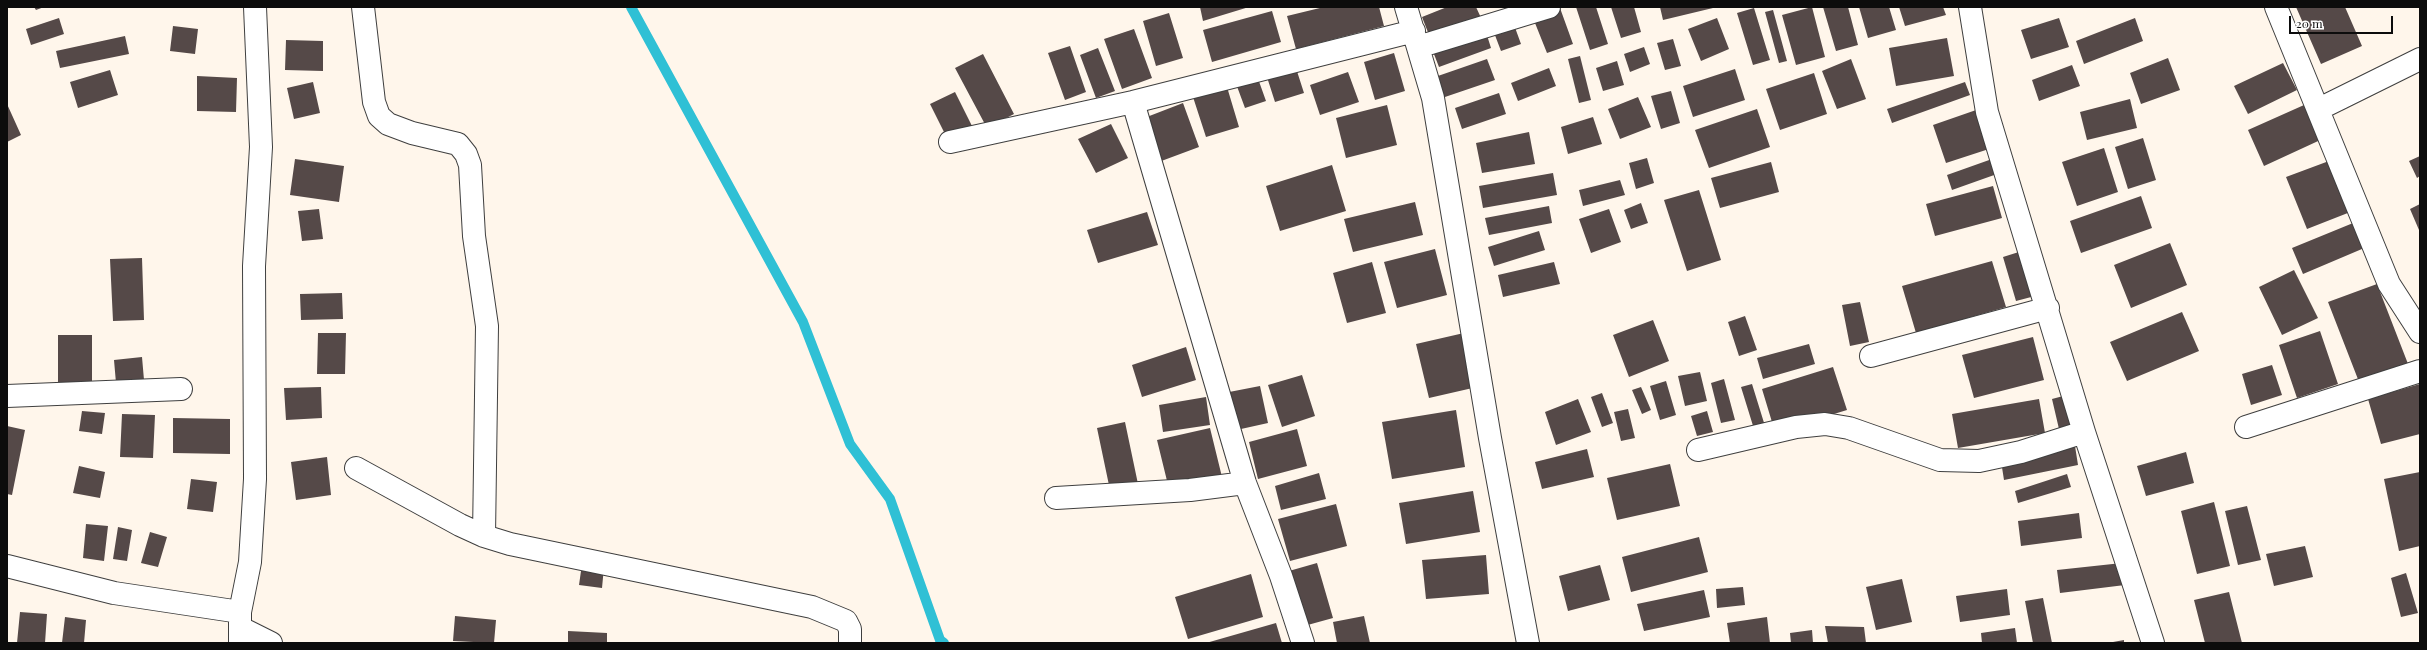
<!DOCTYPE html>
<style>
body{margin:0}
#map{position:relative;width:2427px;height:650px;overflow:hidden;background:#fff6eb;font-family:"Playfair Display",serif}
canvas{display:block}
.frame{position:absolute;inset:0;border:8px solid #0c0c0c;pointer-events:none}
.scale{position:absolute;left:2289px;top:16px;width:104px;height:18px;box-sizing:border-box;border:2px solid #0c0c0c;border-top:0;padding-left:5px;font-size:12px;line-height:14px;white-space:nowrap;color:#0c0c0c;-webkit-text-stroke:3px #fff;paint-order:stroke}
</style>
<div id="map">
<canvas width="2427" height="650"></canvas>
<div class="frame"></div>
<div class="scale">20 m</div>
</div>
<script>
const c = document.querySelector('canvas').getContext('2d');
c.lineJoin = 'round';
function poly(rows) {
  const path = new Path2D();
  for (const r of rows) {
    path.moveTo(r[0], r[1]);
    for (let i = 2; i < r.length; i += 2) path.lineTo(r[i], r[i + 1]);
  }
  return path;
}
function trace(path, color, width, dash) {
  c.strokeStyle = color;
  c.lineWidth = width;
  c.lineCap = dash ? 'butt' : 'round';
  c.setLineDash(dash || []);
  c.stroke(path);
}
function fill(path, color) {
  c.fillStyle = color;
  c.fill(path, 'evenodd');
}
const stream = poly([
 [631,7,803,322,850,444,890,499,940,640,944,643]
]);
const building = poly([
 [34,7,44,7,36,10],
 [1200,7,1249,7,1203,21],
 [1324,7,1379,7,1384,26,1296,49,1287,16],
 [1447,7,1476,7,1482,20,1431,40,1422,17],
 [1576,7,1596,7,1608,44,1590,50],
 [1611,7,1634,7,1641,32,1621,38],
 [1660,7,1713,7,1713,8,1663,20],
 [1812,7,1825,57,1796,65,1782,15],
 [1823,7,1848,7,1858,45,1836,51],
 [1859,7,1889,7,1896,30,1868,38],
 [1899,7,1943,7,1946,15,1905,26],
 [2296,7,2345,7,2362,46,2321,64],
 [1560,8,1573,44,1547,53,1533,18],
 [1754,8,1770,60,1753,65,1737,13],
 [1773,10,1787,61,1779,63,1765,12],
 [1272,11,1281,42,1212,62,1203,30],
 [1169,13,1183,58,1156,66,1143,21],
 [59,18,64,34,31,45,26,29],
 [1717,18,1729,49,1701,61,1688,29],
 [2059,18,2069,47,2031,59,2021,30],
 [2135,18,2143,41,2084,64,2076,41],
 [1513,22,1521,44,1501,51,1493,30],
 [173,26,198,29,195,54,170,51],
 [1134,29,1152,78,1122,89,1104,39],
 [1485,29,1491,48,1439,67,1432,49],
 [125,36,129,54,60,68,56,51],
 [1947,38,1954,76,1896,86,1889,48],
 [1673,39,1681,66,1665,70,1657,43],
 [286,40,323,41,323,71,285,70],
 [1070,46,1086,92,1065,100,1048,53],
 [1644,47,1650,64,1630,72,1624,54],
 [1098,48,1115,91,1096,98,1080,55],
 [1394,53,1405,91,1375,100,1364,62],
 [983,54,1014,114,987,128,955,68],
 [1580,56,1591,100,1579,103,1568,59],
 [2168,58,2180,90,2141,104,2130,73],
 [1487,59,1495,80,1442,98,1435,77],
 [1851,59,1866,99,1837,109,1822,71],
 [1617,61,1624,85,1603,91,1596,68],
 [2283,63,2297,90,2248,114,2234,86],
 [1295,65,1304,93,1275,102,1266,74],
 [2072,65,2080,86,2039,101,2032,80],
 [1549,68,1556,86,1518,101,1511,83],
 [1735,69,1745,100,1693,117,1683,86],
 [110,70,118,95,78,108,70,82],
 [1348,72,1359,102,1320,115,1310,85],
 [1256,73,1266,101,1245,108,1235,81],
 [1814,73,1827,114,1780,130,1766,89],
 [197,76,237,78,236,112,197,111],
 [313,82,320,113,294,119,287,88],
 [1965,82,1970,95,1892,123,1887,109],
 [1227,87,1239,127,1206,137,1193,97],
 [1671,91,1680,123,1661,129,1651,96],
 [955,92,972,126,947,138,930,104],
 [1499,93,1506,114,1462,129,1455,108],
 [1638,97,1651,127,1620,139,1608,109],
 [2130,99,2137,128,2087,140,2080,112],
 [2313,101,2329,136,2264,166,2248,130],
 [1183,103,1199,147,1156,163,1139,120],
 [7,104,21,135,7,142],
 [1387,105,1397,145,1346,158,1336,118],
 [1757,109,1770,147,1709,168,1695,130],
 [1979,109,1992,148,1946,163,1933,125],
 [1593,117,1602,144,1568,154,1561,127],
 [1111,124,1128,158,1096,173,1078,139],
 [1529,132,1535,164,1482,173,1476,143],
 [2143,138,2156,180,2128,189,2115,147],
 [2104,148,2118,192,2077,206,2062,162],
 [2420,156,2420,176,2417,178,2409,161],
 [1647,158,1654,183,1636,189,1629,163],
 [2337,158,2358,209,2307,229,2286,177],
 [295,159,344,166,339,202,290,195],
 [1992,159,1997,174,1952,190,1947,175],
 [1771,162,1779,192,1720,208,1711,178],
 [1332,165,1346,211,1280,231,1266,186],
 [1553,173,1557,195,1483,208,1479,186],
 [1620,180,1625,195,1583,206,1579,190],
 [1993,186,2002,218,1935,236,1926,204],
 [1699,190,1721,260,1687,271,1664,200],
 [2141,196,2152,228,2081,253,2070,221],
 [1415,202,1423,235,1353,252,1344,219],
 [1641,203,1648,223,1631,229,1624,210],
 [2420,204,2420,230,2419,230,2410,209],
 [1549,206,1552,223,1489,235,1485,218],
 [319,209,323,239,302,241,298,211],
 [1609,209,1621,242,1591,253,1579,219],
 [1147,212,1158,245,1098,263,1087,230],
 [2358,221,2369,246,2303,274,2292,248],
 [1539,231,1545,250,1494,266,1488,247],
 [2170,243,2187,285,2131,308,2114,265],
 [1435,249,1447,295,1397,308,1384,262],
 [2022,251,2035,296,2016,301,2003,257],
 [142,258,144,320,113,321,110,259],
 [1992,261,2006,307,1916,333,1902,286],
 [1372,262,1386,313,1347,323,1333,273],
 [1554,262,1560,284,1503,297,1498,275],
 [2294,270,2318,318,2282,335,2259,287],
 [2377,284,2410,369,2361,387,2328,302],
 [342,293,343,319,301,320,300,294],
 [1860,302,1869,342,1850,346,1842,305],
 [2182,312,2199,351,2127,381,2110,342],
 [1745,316,1757,350,1739,356,1728,322],
 [1653,320,1669,361,1629,377,1613,335],
 [2320,331,2338,384,2297,398,2279,345],
 [318,333,346,333,345,374,317,374],
 [1464,333,1477,387,1429,398,1416,344],
 [58,335,92,335,92,386,58,386],
 [2033,337,2044,380,1974,398,1962,355],
 [1809,344,1815,364,1763,379,1757,358],
 [1186,347,1196,380,1142,397,1132,365],
 [142,357,144,380,116,383,114,360],
 [2272,365,2282,395,2251,405,2242,374],
 [1833,367,1847,410,1775,432,1762,389],
 [1700,372,1707,401,1685,406,1678,376],
 [1302,375,1315,416,1282,427,1268,385],
 [1724,379,1735,420,1721,423,1711,383],
 [1666,381,1676,415,1660,420,1650,386],
 [1752,384,1765,426,1754,429,1741,387],
 [2420,384,2420,434,2381,444,2368,399],
 [1260,386,1268,423,1232,431,1224,393],
 [321,387,322,418,286,420,284,388],
 [1641,387,1651,410,1642,414,1632,390],
 [1602,393,1613,423,1602,427,1591,397],
 [2067,395,2075,425,2059,429,2052,399],
 [1206,397,1210,425,1163,432,1159,405],
 [1578,399,1591,432,1556,445,1545,412],
 [2039,399,2045,433,1958,448,1952,414],
 [1628,409,1635,438,1621,441,1614,412],
 [1456,410,1465,467,1392,479,1382,422],
 [82,411,105,413,102,434,79,431],
 [1707,411,1713,432,1697,436,1691,416],
 [122,414,155,415,153,458,120,457],
 [173,418,230,419,230,454,173,453],
 [1125,422,1138,484,1110,490,1097,428],
 [7,426,25,430,12,495,7,494],
 [1210,428,1222,477,1169,489,1157,440],
 [1297,429,1307,466,1258,479,1249,442],
 [2075,446,2078,465,2004,480,2001,461],
 [1587,449,1594,477,1542,489,1535,462],
 [2186,452,2194,483,2146,496,2137,466],
 [327,457,331,495,296,500,291,462],
 [1670,464,1680,506,1617,520,1607,478],
 [79,466,105,472,100,498,73,493],
 [2420,472,2420,546,2399,551,2384,479],
 [1319,473,1326,499,1281,510,1275,486],
 [2067,474,2071,487,2018,503,2015,491],
 [191,479,217,482,213,512,187,509],
 [1473,491,1480,532,1406,544,1399,503],
 [2214,502,2230,566,2197,574,2181,511],
 [1336,504,1347,546,1290,561,1278,519],
 [2247,506,2261,560,2238,565,2225,511],
 [2079,513,2082,538,2021,546,2018,521],
 [86,524,108,526,104,561,83,558],
 [118,527,132,530,127,561,113,559],
 [150,532,167,537,158,567,141,563],
 [1699,537,1708,572,1631,592,1622,557],
 [2305,546,2313,577,2274,586,2266,554],
 [1486,555,1489,594,1426,599,1422,560],
 [1317,563,1333,618,1304,626,1289,571],
 [2122,563,2125,585,2060,593,2057,570],
 [582,564,604,567,602,588,579,585],
 [1600,565,1610,600,1568,611,1559,576],
 [2406,573,2418,613,2401,617,2391,578],
 [1251,574,1263,617,1188,639,1175,597],
 [1902,579,1912,622,1876,630,1866,587],
 [1743,587,1745,605,1717,608,1716,589],
 [2007,589,2010,615,1960,622,1956,596],
 [1704,590,1710,617,1644,631,1637,604],
 [2229,592,2242,643,2205,643,2194,600],
 [2043,598,2052,643,2033,643,2025,601],
 [20,612,47,614,45,643,17,643],
 [455,616,496,620,494,643,453,641],
 [1364,616,1370,643,1337,643,1333,622],
 [65,617,86,620,84,643,62,643],
 [1767,617,1770,643,1730,643,1727,623],
 [1276,623,1282,643,1206,643],
 [1825,626,1864,627,1866,643,1828,643],
 [2015,628,2017,643,1982,643,1981,633],
 [1812,630,1813,643,1791,643,1790,633],
 [568,631,607,633,607,643,568,643],
 [2124,640,2124,643,2113,643,2113,642]
]);
const street = poly([
 [363,7,374,102,379,116,388,124,412,133,458,144,466,154,470,165,474,236,487,326,484,536],
 [1406,7,1433,98,1490,438,1528,643],
 [1970,7,1987,112,2084,432,2153,643],
 [2276,7,2389,284,2420,332],
 [1418,47,1549,7],
 [1133,102,1245,483,1281,576,1303,643],
 [2319,109,2420,59],
 [950,142,1133,102,1414,31],
 [1871,356,2048,308],
 [7,396,181,389],
 [2246,427,2420,371],
 [1698,450,1796,427,1825,424,1849,428,1940,460,1979,461,2021,452,2084,432],
 [356,468,460,525,484,536,510,544,812,607,846,621,850,629,850,643],
 [1056,498,1190,490,1245,483],
 [7,566,114,593,240,612,240,643],
 [240,612,250,562,255,479,254,266,261,147,255,7],
 [241,628,271,643]
]);
trace(stream, '#2fc0d5', 10);
fill(building, '#554948');
trace(street, '#3f3f3f', 24);
trace(street, '#fff', 22);
</script>
